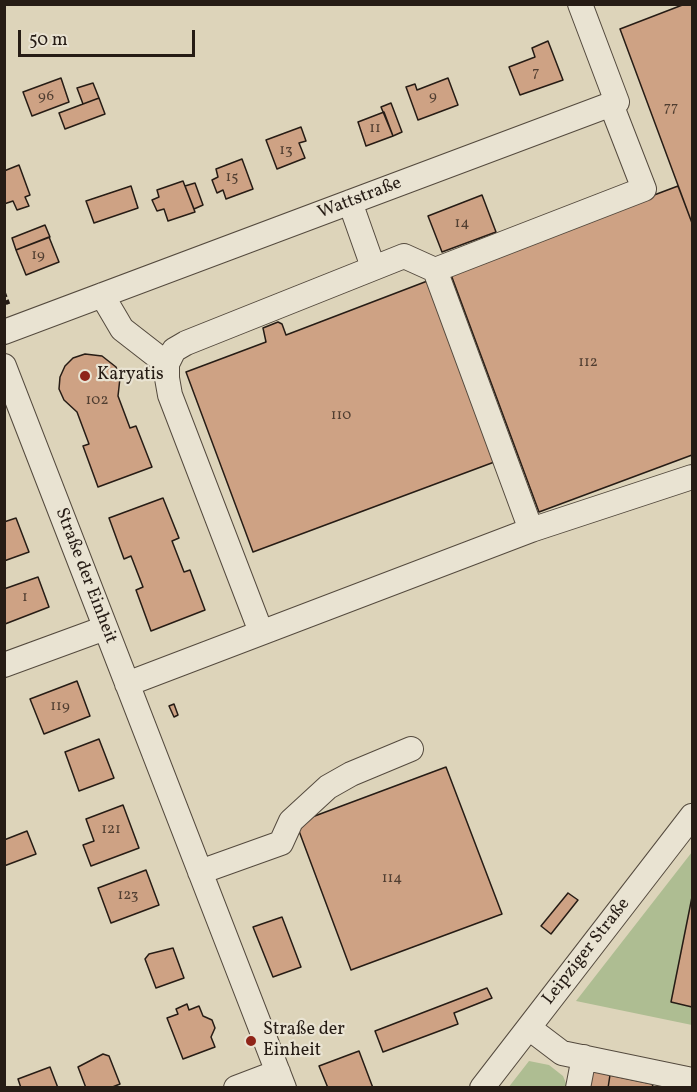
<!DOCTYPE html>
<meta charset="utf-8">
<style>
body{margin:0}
#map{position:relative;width:697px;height:1092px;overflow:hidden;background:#ddd4ba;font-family:Vollkorn,serif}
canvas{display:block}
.frame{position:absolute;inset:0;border:6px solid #261c15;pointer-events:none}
.scale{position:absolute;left:18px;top:30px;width:177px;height:27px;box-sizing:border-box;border:3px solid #261c15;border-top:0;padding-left:8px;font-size:18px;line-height:21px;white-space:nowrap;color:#261c15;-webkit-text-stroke:4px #e9e3d2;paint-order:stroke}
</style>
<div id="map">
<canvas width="697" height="1092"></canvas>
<div class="frame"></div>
<div class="scale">50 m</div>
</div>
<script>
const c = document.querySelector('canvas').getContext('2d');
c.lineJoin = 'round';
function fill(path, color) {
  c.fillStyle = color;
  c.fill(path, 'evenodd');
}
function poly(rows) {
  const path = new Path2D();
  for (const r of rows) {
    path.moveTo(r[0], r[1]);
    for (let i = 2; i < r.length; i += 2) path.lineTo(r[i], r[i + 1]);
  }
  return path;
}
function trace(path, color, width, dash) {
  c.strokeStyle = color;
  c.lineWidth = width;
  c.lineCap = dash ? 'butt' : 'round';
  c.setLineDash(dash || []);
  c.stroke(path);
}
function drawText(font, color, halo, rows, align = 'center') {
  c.font = font + ' Vollkorn,serif';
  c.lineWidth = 4.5;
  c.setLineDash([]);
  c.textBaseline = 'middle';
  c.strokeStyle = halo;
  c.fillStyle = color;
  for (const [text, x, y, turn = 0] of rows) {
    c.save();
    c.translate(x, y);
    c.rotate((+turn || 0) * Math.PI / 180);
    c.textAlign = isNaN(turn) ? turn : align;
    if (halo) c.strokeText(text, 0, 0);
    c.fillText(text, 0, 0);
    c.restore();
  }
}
const green = poly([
 [692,852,692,1025,576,1001],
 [529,1061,549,1065,563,1076,568,1088,508,1088]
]);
const building = poly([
 [685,4,692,4,692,223,620,29,685,4],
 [548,41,563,80,520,95,509,67,535,57,532,48,548,41],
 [61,78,69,102,32,116,23,92,61,78],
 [448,78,458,105,418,120,406,87,415,84,417,90,448,78],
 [93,83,99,98,83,104,77,88,93,83],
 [99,98,105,114,65,129,59,113,99,98],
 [391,103,402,132,393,136,381,107,391,103],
 [384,112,393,136,366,146,358,122,384,112],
 [301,127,306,141,299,143,305,158,277,169,266,140,301,127],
 [242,159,253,189,226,199,223,190,217,193,212,180,218,177,216,169,242,159],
 [19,165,30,195,25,197,29,206,17,210,13,201,4,204,4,171,19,165],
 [183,181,195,212,168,221,164,209,157,211,152,200,159,197,157,190,183,181],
 [195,183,203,205,194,209,185,186,195,183],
 [131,186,138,208,94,223,86,201,131,186],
 [678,186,692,223,692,455,539,512,450,272,678,186],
 [482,195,496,232,442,252,428,216,482,195],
 [45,225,50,237,16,250,12,238,45,225],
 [49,237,59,262,26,275,16,250,49,237],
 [430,280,497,461,253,552,186,372,266,342,263,328,278,322,282,324,286,335,430,280],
 [85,354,102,356,116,367,120,378,118,396,130,428,136,426,152,467,98,487,83,446,89,444,77,412,64,400,59,389,60,377,65,366,73,358,85,354],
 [163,498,179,538,172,541,184,572,190,570,205,610,151,631,136,590,143,587,131,556,124,559,109,518,163,498],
 [16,518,29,552,4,561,4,522,16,518],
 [38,577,49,607,5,624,4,589,38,577],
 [77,681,90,716,44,734,30,699,77,681],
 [174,704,178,715,174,717,169,706,174,704],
 [99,739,114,778,79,791,65,752,99,739],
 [446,767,502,914,351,970,296,823,446,767],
 [123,805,139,848,91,866,83,845,94,841,86,819,123,805],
 [27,831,36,854,4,866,4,840,27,831],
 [146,870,159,905,111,923,98,888,146,870],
 [568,893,578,900,551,934,541,926,568,893],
 [692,897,692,1007,671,1002,692,897],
 [282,917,301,967,273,977,253,927,282,917],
 [173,948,184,978,156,988,145,959,149,954,173,948],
 [487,988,492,998,454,1013,458,1024,383,1052,375,1031,487,988],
 [187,1004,189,1010,199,1006,203,1016,212,1020,215,1028,211,1037,215,1047,183,1059,167,1018,178,1014,176,1009,187,1004],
 [359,1051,373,1088,328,1088,319,1066,359,1051],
 [103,1054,109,1056,120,1084,110,1088,86,1088,78,1067,103,1054],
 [50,1067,58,1088,21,1088,18,1079,50,1067],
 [589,1070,610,1075,608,1088,586,1088,589,1070],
 [610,1075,653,1084,652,1088,608,1088,610,1075]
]);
const path = poly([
 [4,293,9,306]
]);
const minor = poly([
 [350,202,373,267],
 [102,295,122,329,167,364],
 [4,332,617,102,580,4],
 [4,366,284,1088],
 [531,530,692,477],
 [261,632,170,395,167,378,167,364,174,350,186,343,404,256,435,270,644,189,611,104],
 [4,665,105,628],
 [127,684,531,530,435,270],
 [200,872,281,843,291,821,328,787,351,774,411,749],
 [529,1028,562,1053,692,1080],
 [236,1088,278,1072],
 [482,1088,692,816],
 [578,1088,584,1057]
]);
const markers = [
 [85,376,6,"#8f2418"],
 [251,1041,6,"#8f2418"]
];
const numberNames = [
 ["7",536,73],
 ["96",46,97],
 ["9",433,97],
 ["77",671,108],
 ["11",375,129],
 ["13",286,151],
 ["15",232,178],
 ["14",462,224],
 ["19",38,256],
 ["112",588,363],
 ["102",97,401],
 ["110",341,416],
 ["1",25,598],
 ["119",60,707],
 ["121",111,830],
 ["114",392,879],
 ["123",128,896]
];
const streetNames = [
 ["Wattstraße",360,199,-21],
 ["Straße der Einheit",85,576,69],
 ["Leipziger Straße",587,952,-52]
];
const poiNames = [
 ["Karyatis",97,376],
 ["Straße der",263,1031],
 ["Einheit",263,1052]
];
fill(green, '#aebd92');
fill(building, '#cea284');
trace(building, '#261c15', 1.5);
trace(minor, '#544a3e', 26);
trace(path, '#261c15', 4, [4.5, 3]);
trace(minor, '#e9e3d2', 24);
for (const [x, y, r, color] of markers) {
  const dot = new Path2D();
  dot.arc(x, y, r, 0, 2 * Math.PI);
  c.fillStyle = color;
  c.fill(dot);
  trace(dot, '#e9e3d2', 2);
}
drawText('15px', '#503e31', null, numberNames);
drawText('18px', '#261c15', '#e9e3d2', streetNames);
drawText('18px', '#261c15', '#e9e3d2', poiNames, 'left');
</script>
